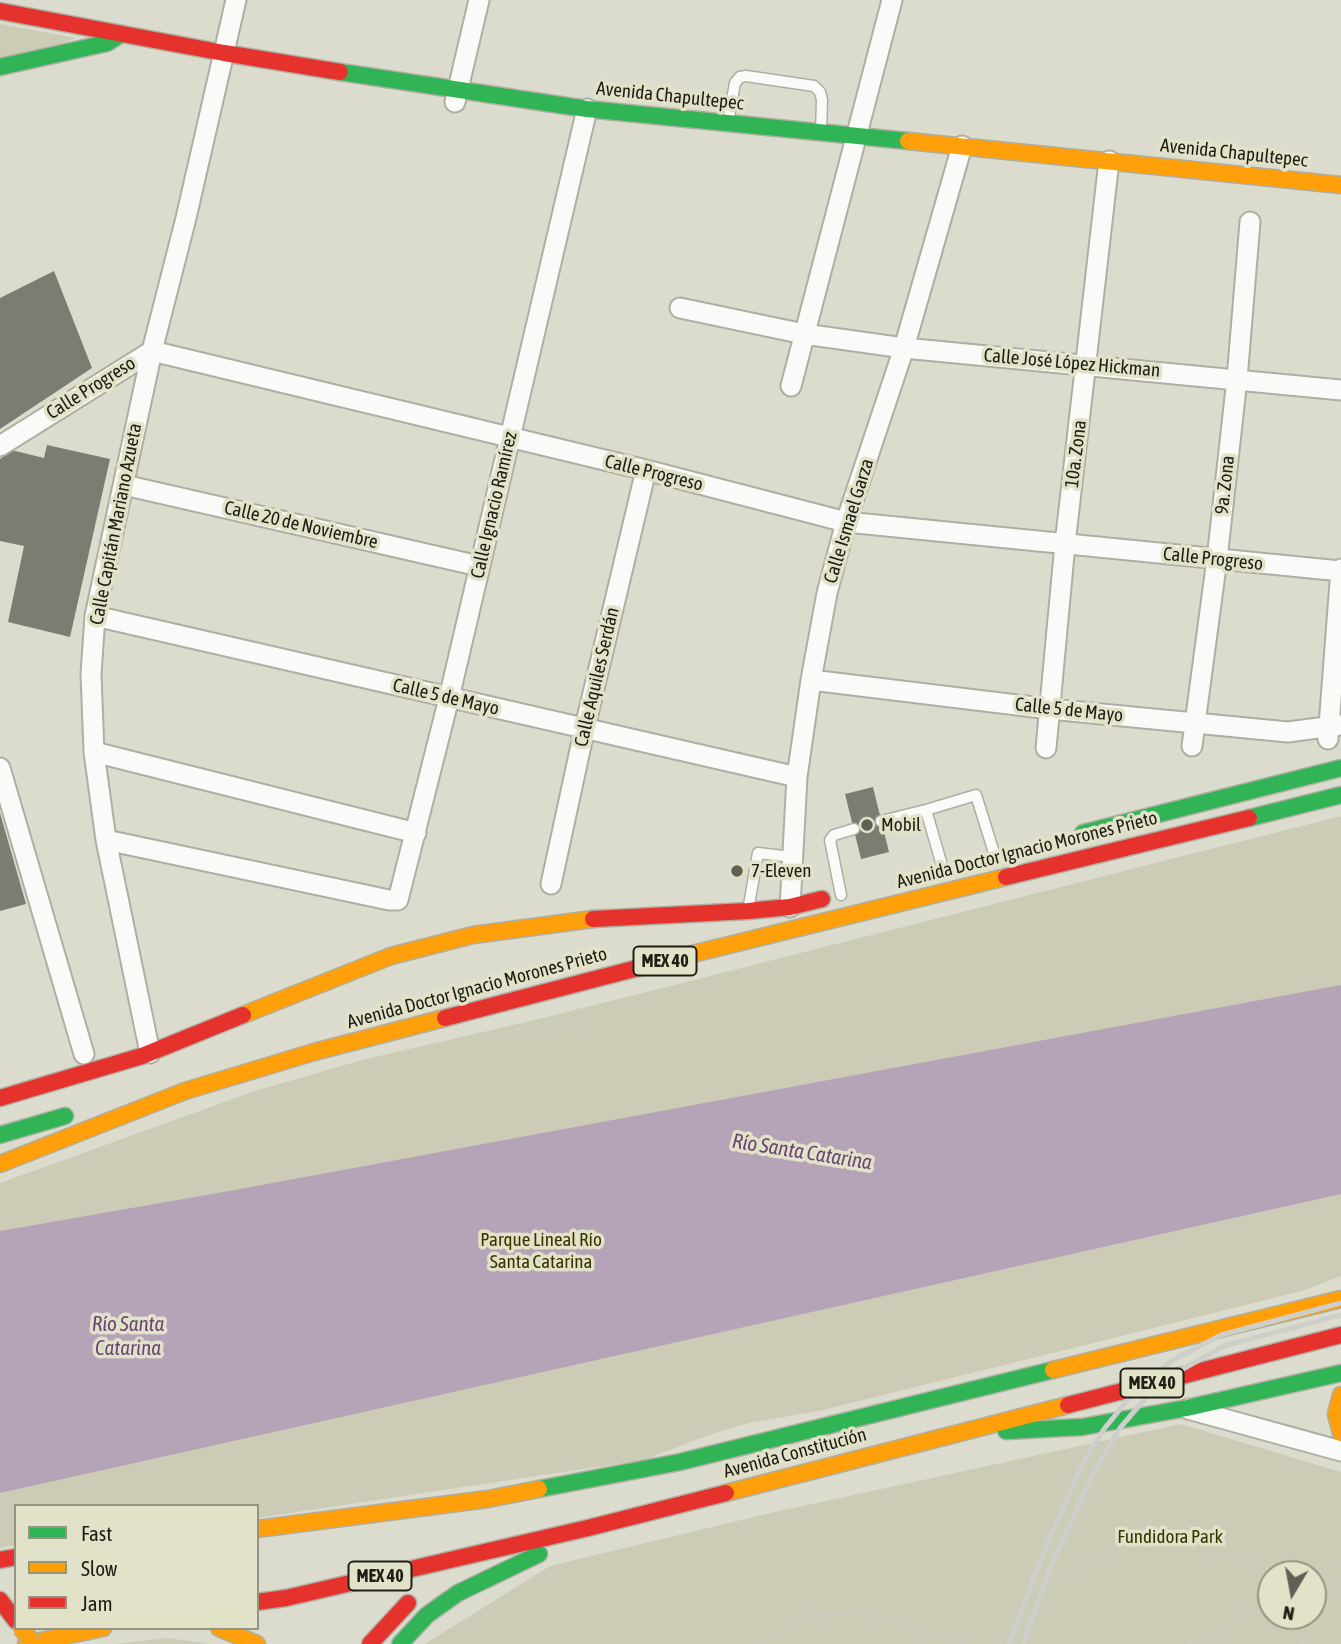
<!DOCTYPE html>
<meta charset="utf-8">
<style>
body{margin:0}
#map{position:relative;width:1341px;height:1644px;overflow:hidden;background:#dcdcce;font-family:"Asap Condensed",sans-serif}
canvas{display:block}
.legend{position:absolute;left:14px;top:1504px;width:245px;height:126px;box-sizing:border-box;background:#e2e2c8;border:2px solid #949480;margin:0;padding:9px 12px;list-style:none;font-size:21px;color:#1e1e15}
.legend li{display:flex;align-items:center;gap:14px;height:35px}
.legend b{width:35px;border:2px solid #949480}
.north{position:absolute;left:1257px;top:1560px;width:70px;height:70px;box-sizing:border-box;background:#e2e2c8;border:2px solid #949480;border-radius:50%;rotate:190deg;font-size:19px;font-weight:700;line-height:28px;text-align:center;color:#1e1e15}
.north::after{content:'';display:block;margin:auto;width:24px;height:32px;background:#606056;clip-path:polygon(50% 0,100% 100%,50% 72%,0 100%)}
</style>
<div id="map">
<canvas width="1341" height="1644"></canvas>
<ul class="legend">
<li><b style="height:9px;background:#30b455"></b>Fast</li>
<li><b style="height:9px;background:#ff9f0a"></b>Slow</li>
<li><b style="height:9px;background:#e5322d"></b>Jam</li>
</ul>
<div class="north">N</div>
</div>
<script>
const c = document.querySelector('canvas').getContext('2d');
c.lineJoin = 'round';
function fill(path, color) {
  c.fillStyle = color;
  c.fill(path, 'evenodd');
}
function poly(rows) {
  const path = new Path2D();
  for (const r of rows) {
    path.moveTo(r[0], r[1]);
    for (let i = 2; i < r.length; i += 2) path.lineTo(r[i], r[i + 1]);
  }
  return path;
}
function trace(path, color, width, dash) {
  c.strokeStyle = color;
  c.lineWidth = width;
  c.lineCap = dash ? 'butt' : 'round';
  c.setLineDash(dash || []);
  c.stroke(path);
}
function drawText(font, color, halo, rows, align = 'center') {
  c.font = font + ' "Asap Condensed",sans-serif';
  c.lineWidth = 7;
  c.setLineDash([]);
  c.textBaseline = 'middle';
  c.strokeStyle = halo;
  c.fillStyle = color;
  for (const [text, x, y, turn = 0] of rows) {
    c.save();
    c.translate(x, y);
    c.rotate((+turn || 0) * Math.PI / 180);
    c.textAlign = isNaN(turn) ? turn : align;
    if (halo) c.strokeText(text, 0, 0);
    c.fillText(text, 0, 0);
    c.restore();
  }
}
const green = poly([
 [0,24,76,38,0,67],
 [1341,816,1341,1276,1302,1291,819,1411,749,1423,712,1434,643,1460,257,1518,257,1506,16,1506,16,1545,0,1548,0,1183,255,1091,362,1060,552,1016],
 [1181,1424,1341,1472,1341,1644,425,1644,550,1566,766,1514],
 [1271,1574,1313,1574,1313,1616,1271,1616],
 [169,1638,209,1644,114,1644]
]);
const water = poly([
 [1341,985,1341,1194,0,1493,0,1231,235,1190]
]);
const building = poly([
 [54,271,92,368,0,429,0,298],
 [47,445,110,459,70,637,8,622,24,546,0,541,0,459,11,450,44,458],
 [873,787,889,852,861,859,845,794],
 [0,813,26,904,0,911]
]);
const path = poly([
 [561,1020,512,1031,513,1039,580,1024,577,1008],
 [1313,1575,1334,1566,1341,1565],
 [1313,1585,1341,1578],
 [760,1644,807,1616,852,1613,885,1617,963,1644],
 [1013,1644,1030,1613,1048,1590,1077,1568,1118,1548,1161,1539,1188,1543,1271,1574],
 [1190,1644,1204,1640,1271,1602],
 [1302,1644,1330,1580]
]);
const lane = poly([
 [728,122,735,83,740,77,746,76,814,86,820,92,822,100,821,132],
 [926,810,976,795,995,856],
 [881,821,926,810,943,869],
 [841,895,830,840,834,835,854,829],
 [749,905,758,853,792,857]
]);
const street = poly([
 [455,102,479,0],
 [680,308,804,334,904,348,1341,390],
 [791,386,892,0],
 [0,446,152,351,646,470,846,522,1341,571],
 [124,485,479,566],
 [95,616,797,777],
 [811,680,1050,709,1288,732,1341,725],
 [1328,739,1341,569],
 [1192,746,1217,559,1237,379,1250,222],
 [1046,748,1065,544,1109,161],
 [94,752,416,833],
 [0,768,84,1054],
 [106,840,389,900,398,900,449,698,587,109],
 [551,884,585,727,646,470],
 [790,907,797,777,811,680,827,593,846,522,904,348,962,146],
 [150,1053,106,840,94,752,91,674,95,616,152,351,186,218,236,0],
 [1188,1409,1341,1451]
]);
const fast = poly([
 [0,67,107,43,121,34],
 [340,72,587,109,908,141],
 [1249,818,1341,795],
 [1083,833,1341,768],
 [0,1135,65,1116],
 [1006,1431,1082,1427,1187,1408,1341,1373],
 [539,1489,680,1462,1053,1370],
 [400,1644,427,1615,458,1593,539,1554]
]);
const slow = poly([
 [908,141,1341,185],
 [684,956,1006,877],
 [243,1015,391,956,473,935,593,919],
 [0,1164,185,1091,314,1052,445,1018],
 [1053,1370,1341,1299],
 [1341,1395,1336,1414,1341,1433],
 [726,1493,1068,1405],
 [257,1529,488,1499,539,1489],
 [219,1628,257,1644],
 [26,1644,103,1628]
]);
const jam = poly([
 [0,11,224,53,340,72],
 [1006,877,1249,818],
 [593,919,748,911,790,907,822,899],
 [445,1018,684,956],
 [0,1098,142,1056,243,1015],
 [1068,1405,1341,1335],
 [0,1560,16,1557],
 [0,1600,16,1621],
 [257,1602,286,1598,588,1528,726,1493],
 [370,1644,408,1603]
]);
const rail = poly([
 [1009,1644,1041,1559,1081,1467,1104,1429,1135,1391,1173,1360,1221,1335,1341,1303],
 [1023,1644,1052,1563,1094,1472,1120,1428,1150,1393,1183,1369,1224,1346,1341,1315]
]);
const slowBridge = poly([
 [21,1628,34,1644]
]);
const markers = [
 [867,825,7,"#606056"],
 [737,871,7,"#606056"]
];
const shields = [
 [665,961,63],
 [1152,1383,63],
 [380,1576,63]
];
const shieldNames = [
 ["MEX 40",665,961],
 ["MEX 40",1152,1383],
 ["MEX 40",380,1576]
];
const streetNames = [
 ["Avenida Chapultepec",670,96,6],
 ["Avenida Chapultepec",1234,153,6],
 ["Calle José López Hickman",1072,363,5],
 ["Calle Progreso",91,388,-32],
 ["10a. Zona",1076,454,-83],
 ["Calle Progreso",654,473,14],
 ["9a. Zona",1225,485,-84],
 ["Calle Ignacio Ramírez",494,505,-77],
 ["Calle Ismael Garza",849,521,-73],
 ["Calle Capitán Mariano Azueta",116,524,-79],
 ["Calle 20 de Noviembre",301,525,13],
 ["Calle Progreso",1213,559,6],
 ["Calle Aquiles Serdán",597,677,-77],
 ["Calle 5 de Mayo",446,697,13],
 ["Calle 5 de Mayo",1069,710,6],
 ["Avenida Doctor Ignacio Morones Prieto",1027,850,-14],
 ["Avenida Doctor Ignacio Morones Prieto",477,988,-15],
 ["Avenida Constitución",795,1453,-15]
];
const poiNames = [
 ["Mobil",881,825],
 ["7-Eleven",751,871]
];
const parkNames = [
 ["Parque Lineal Río",541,1240],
 ["Santa Catarina",541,1262],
 ["Fundidora Park",1170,1537]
];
const waterNames = [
 ["Río Santa Catarina",802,1152,9],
 ["Río Santa",128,1324],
 ["Catarina",128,1348]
];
fill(green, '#cbcbb6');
fill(water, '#b5a3b7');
fill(building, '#7c7c72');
trace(lane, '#aeaea3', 13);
trace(street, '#aeaea3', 23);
trace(fast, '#aeaea3', 19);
trace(slow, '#aeaea3', 19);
trace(jam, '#aeaea3', 19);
trace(path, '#ccccc7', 2.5, [3.5, 3.5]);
trace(lane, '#fafaf8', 10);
trace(street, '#fafaf8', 19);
trace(fast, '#30b455', 16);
trace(slow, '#ff9f0a', 16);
trace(jam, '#e5322d', 16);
trace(rail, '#cececa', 5);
trace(slowBridge, '#aeaea3', 19, []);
trace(slowBridge, '#ff9f0a', 16);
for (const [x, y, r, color] of markers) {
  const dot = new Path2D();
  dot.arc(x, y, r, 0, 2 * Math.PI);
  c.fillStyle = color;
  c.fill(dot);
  trace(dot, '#e2e2c8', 2.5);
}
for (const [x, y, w] of shields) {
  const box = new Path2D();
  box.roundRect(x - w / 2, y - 14.5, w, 29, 5);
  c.fillStyle = '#e2e2c8';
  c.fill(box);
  trace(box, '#1e1e15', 2);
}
drawText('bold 18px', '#1e1e15', null, shieldNames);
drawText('19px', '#1e1e15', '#e2e2c8', streetNames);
drawText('19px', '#1e1e15', '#e2e2c8', poiNames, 'left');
drawText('19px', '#383500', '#e2e2c8', parkNames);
drawText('italic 21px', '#694675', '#e2e2c8', waterNames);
</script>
